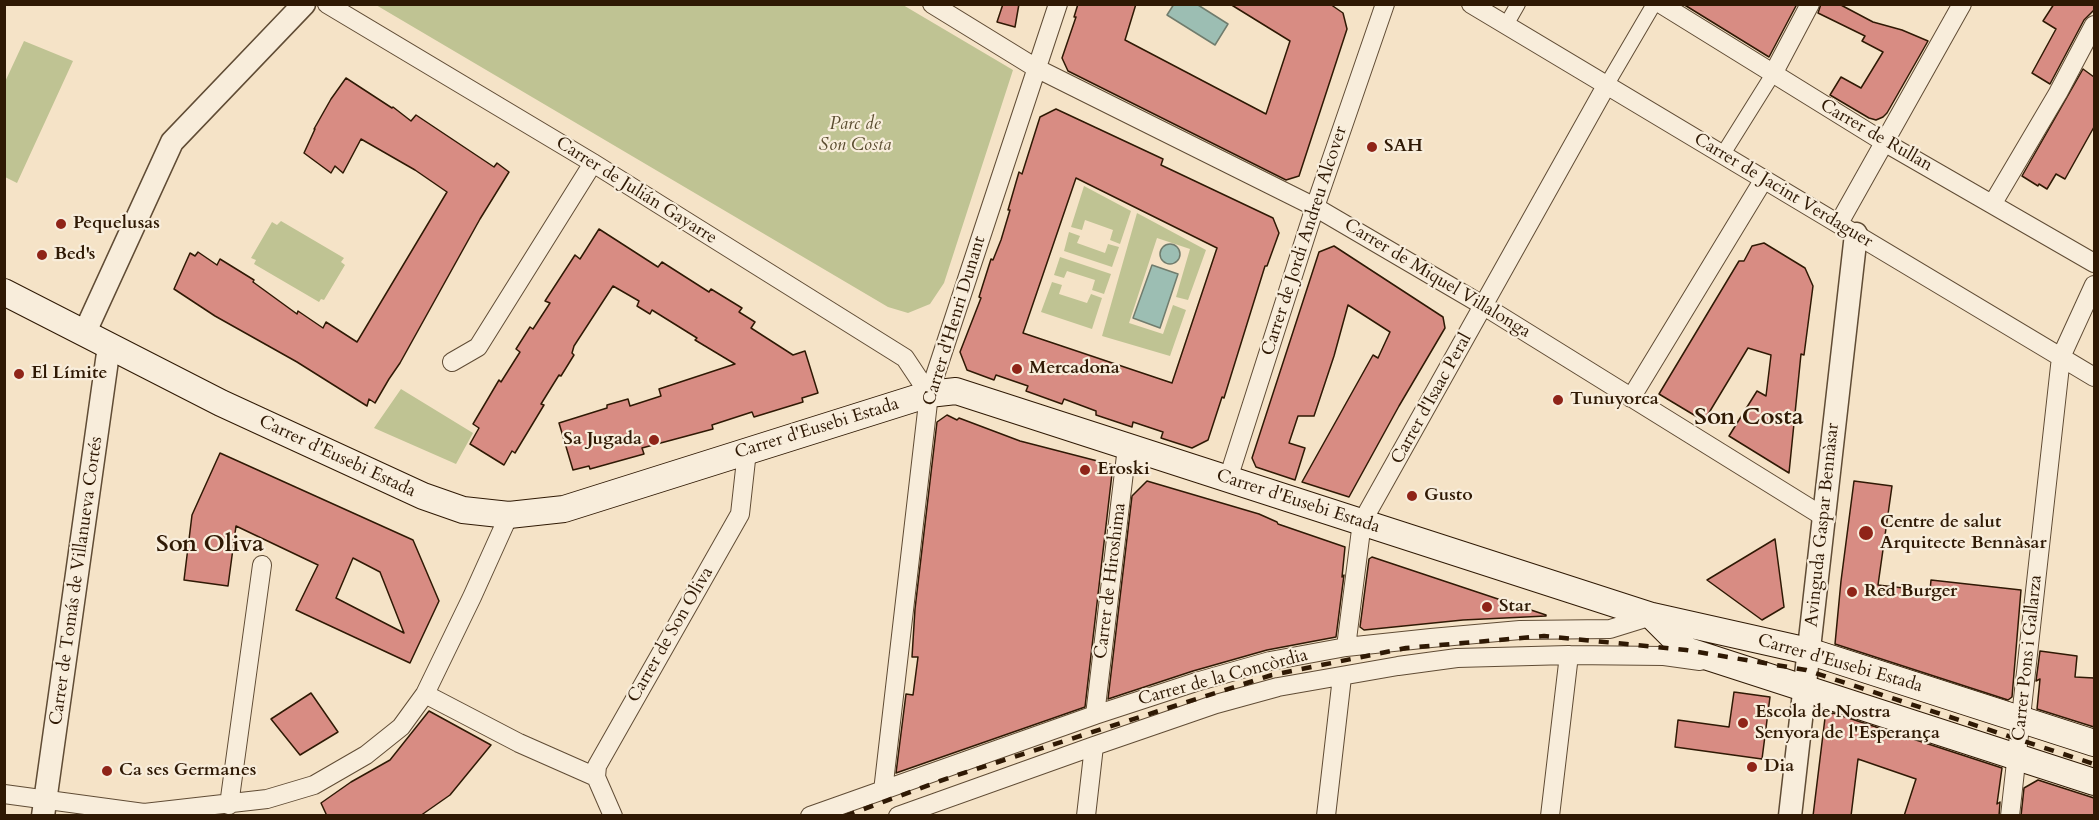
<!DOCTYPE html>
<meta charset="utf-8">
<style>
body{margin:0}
#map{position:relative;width:2099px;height:820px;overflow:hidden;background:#f5e3c7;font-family:Cardo,serif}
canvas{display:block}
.frame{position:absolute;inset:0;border:6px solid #2f1904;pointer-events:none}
</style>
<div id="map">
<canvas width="2099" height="820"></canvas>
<div class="frame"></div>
</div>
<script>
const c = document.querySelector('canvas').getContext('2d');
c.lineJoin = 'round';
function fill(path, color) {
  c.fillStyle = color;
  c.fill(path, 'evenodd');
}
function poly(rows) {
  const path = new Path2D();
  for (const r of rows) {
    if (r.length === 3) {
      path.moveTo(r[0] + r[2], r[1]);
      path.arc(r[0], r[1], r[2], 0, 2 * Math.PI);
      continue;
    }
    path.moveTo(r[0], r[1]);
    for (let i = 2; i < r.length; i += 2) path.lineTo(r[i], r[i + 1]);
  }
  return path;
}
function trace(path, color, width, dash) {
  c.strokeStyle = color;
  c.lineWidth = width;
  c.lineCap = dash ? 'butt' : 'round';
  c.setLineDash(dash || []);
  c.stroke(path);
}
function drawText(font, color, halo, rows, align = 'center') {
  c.font = font + ' Cardo,serif';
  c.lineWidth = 4.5;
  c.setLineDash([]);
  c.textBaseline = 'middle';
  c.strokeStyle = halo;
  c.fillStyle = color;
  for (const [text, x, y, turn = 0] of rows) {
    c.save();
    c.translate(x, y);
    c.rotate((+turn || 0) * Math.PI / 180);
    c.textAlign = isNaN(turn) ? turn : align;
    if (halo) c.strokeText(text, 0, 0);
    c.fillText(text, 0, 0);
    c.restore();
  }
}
const green = poly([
 [376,5,903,5,1013,70,944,283,930,304,908,313,888,307],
 [24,41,73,61,17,183,5,177,4,84],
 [1084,186,1131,211,1120,244,1110,240,1113,230,1085,220,1082,230,1071,227],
 [1137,213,1206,250,1188,300,1176,297,1190,249,1157,238,1129,323,1163,334,1173,305,1186,310,1170,356,1102,336],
 [281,221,344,258,341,262,345,265,324,300,321,299,319,302,254,264,256,260,251,258,272,222,277,225],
 [1069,232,1080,236,1077,243,1105,253,1108,244,1119,247,1112,267,1064,251],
 [1060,257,1111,274,1104,294,1092,290,1095,280,1067,271,1064,278,1054,275],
 [1052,282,1062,285,1059,294,1087,303,1091,294,1102,298,1092,329,1041,312],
 [401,389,473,433,456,464,374,428]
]);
const water = poly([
 [1174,4,1198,5,1228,24,1215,45,1167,15,1174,4],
 [1170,254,10],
 [1152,265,1178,274,1160,328,1133,318,1152,265]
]);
const building = poly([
 [1003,4,1019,4,1015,27,997,22,1003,4],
 [1078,4,1136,4,1125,40,1266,114,1290,41,1230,4,1330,4,1343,13,1347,29,1299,176,1286,180,1068,71,1062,58,1076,17,1074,17,1078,4],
 [1683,4,1797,4,1769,57,1683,4],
 [1821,4,1839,4,1873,22,1902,30,1928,41,1887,113,1883,117,1876,120,1869,118,1830,95,1841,77,1861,88,1883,52,1862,41,1865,36,1818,13,1821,4],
 [2054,4,2094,4,2094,10,2084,20,2050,84,2032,73,2056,29,2043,21,2054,4],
 [2083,69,2094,77,2094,127,2065,179,2056,174,2047,189,2039,184,2038,186,2022,176,2083,69],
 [346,78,392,108,393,107,411,121,416,115,494,167,497,163,509,172,480,219,400,363,389,379,375,403,369,399,367,406,297,362,215,316,174,289,190,253,195,256,198,252,217,265,220,259,254,280,253,282,297,314,298,311,323,328,326,322,357,342,447,192,415,170,361,139,343,173,335,166,331,173,304,153,315,129,314,129,331,99,346,78],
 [1056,109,1163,159,1161,165,1273,218,1279,233,1267,266,1265,266,1224,398,1222,397,1208,440,1192,448,1161,438,1163,432,1133,422,1132,427,1096,415,1096,411,1064,399,1062,404,1026,391,1028,386,996,375,994,380,967,370,960,352,981,298,979,297,991,259,993,260,1001,240,1010,210,1008,210,1019,172,1022,174,1040,117,1056,109],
 [1076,178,1217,248,1172,383,1023,333,1076,178],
 [599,229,658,267,662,262,709,292,711,289,742,308,739,312,755,322,751,328,793,355,805,351,818,393,802,398,803,402,754,417,752,412,712,425,713,429,642,448,644,454,590,469,589,466,573,470,559,423,607,408,607,405,628,399,630,406,661,396,659,389,735,364,695,340,697,338,652,310,650,314,637,306,639,301,613,286,574,346,572,353,574,355,561,376,559,375,541,404,544,405,515,453,512,451,504,465,470,444,479,428,473,424,499,380,501,382,520,352,516,349,530,327,533,329,550,303,545,301,575,255,580,259,599,229],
 [1764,243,1805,268,1813,286,1804,355,1801,354,1789,473,1729,436,1757,391,1766,396,1771,355,1748,348,1704,421,1659,394,1739,261,1744,261,1752,246,1764,243],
 [1334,246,1443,317,1445,328,1399,406,1349,497,1302,482,1373,355,1378,358,1390,332,1348,305,1334,356,1314,416,1298,416,1289,443,1305,448,1295,480,1256,467,1252,458,1319,252,1334,246],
 [947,415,957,420,959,418,1020,441,1113,465,1085,707,896,773,906,694,913,695,918,657,912,657,915,609,937,422,947,415],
 [220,453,413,540,439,601,410,663,296,610,318,565,236,526,228,586,184,580,192,515,220,453],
 [353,558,380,572,404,633,336,598,353,558],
 [1147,481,1259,514,1277,522,1278,524,1345,547,1342,577,1344,575,1336,637,1267,650,1193,671,1108,699,1132,496,1147,481],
 [1854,481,1892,486,1878,585,1930,591,1931,580,2021,590,2012,697,2008,700,1835,644,1841,581,1854,481],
 [1775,539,1784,607,1762,620,1707,580,1775,539],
 [1372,557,1546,615,1546,616,1463,620,1364,630,1360,627,1369,559,1372,557],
 [2040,651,2077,656,2075,677,2094,678,2094,727,2037,709,2040,679,2036,681,2040,651],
 [1734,692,1770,697,1762,759,1675,747,1678,720,1729,727,1734,692],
 [311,693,338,732,300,755,271,719,311,693],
 [429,711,491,745,450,795,420,816,327,816,321,803,351,782,390,760,429,711],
 [1833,713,2002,768,1997,804,2000,802,1999,816,1904,816,1916,779,1858,759,1851,816,1813,816,1825,718,1833,713],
 [2038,780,2094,798,2094,816,2021,816,2024,788,2038,780]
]);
const pedestrian = poly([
 [1506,25,1518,4],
 [1606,86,1654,4],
 [1723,154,1773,74]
]);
const minor = poly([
 [327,4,593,163,905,358,929,394],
 [932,4,1036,68,1315,207,1484,306,1824,517],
 [1471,4,2094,377],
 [1661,4,1884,142,2094,263],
 [1773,74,1810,4],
 [1993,203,2058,93,2094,25],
 [1839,223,1962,4],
 [452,362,478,347,593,163],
 [1631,398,1764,179],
 [1228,479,1315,207,1385,4],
 [1346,647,1362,522,1606,86],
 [425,694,519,743,596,777],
 [1095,715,1127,447],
 [883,791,929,394,1058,4],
 [4,794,144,813,267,799,314,785,366,755,401,727,425,694,472,597,509,515],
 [229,805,262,565],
 [613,816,596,777,597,766,740,514,747,451],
 [810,816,1095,715,1196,682,1270,661,1346,647,1431,638,1520,630,1610,629,1652,616],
 [898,816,1094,746,1216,704,1278,687,1398,666,1457,658,1569,655,1664,656,1700,661],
 [1086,816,1094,746],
 [1326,816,1342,677],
 [1550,816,1569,655],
 [2010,816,2061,357,2094,285]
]);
const tertiary = poly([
 [84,334,172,142,304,4],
 [43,816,109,346],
 [1790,816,1856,234]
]);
const secondary = poly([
 [4,292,221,403,423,496,463,510,509,515,564,509,929,394,956,391,1652,616,1808,651,2094,743],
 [1652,616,1686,650,2094,782]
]);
const rail = poly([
 [845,816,951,777,1272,675,1406,648,1544,636,1686,650,1806,670,2094,764]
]);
const markers = [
 [1372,147,6,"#8f2418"],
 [61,224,6,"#8f2418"],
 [42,255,6,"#8f2418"],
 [1017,369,6,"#8f2418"],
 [19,374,6,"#8f2418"],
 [1558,400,6,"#8f2418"],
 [654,440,6,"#8f2418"],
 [1085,470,6,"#8f2418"],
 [1412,496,6,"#8f2418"],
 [1866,533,8,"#8f2418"],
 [1852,592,6,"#8f2418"],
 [1487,607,6,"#8f2418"],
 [1743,723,6,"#8f2418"],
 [1752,767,6,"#8f2418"],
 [107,771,6,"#8f2418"]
];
const parkNames = [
 ["Parc de",855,125],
 ["Son Costa",855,146]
];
const streetNames = [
 ["Carrer de Rullan",1876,136,30],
 ["Carrer de Julián Gayarre",636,191,32],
 ["Carrer de Jacint Verdaguer",1783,191,31],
 ["Carrer de Jordi Andreu Alcover",1305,241,-72],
 ["Carrer de Miquel Villalonga",1437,279,31],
 ["Carrer d'Henri Dunant",955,321,-73],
 ["Carrer d'Isaac Peral",1432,399,-61],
 ["Carrer d'Eusebi Estada",817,429,-17],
 ["Carrer d'Eusebi Estada",337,457,25],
 ["Carrer d'Eusebi Estada",1298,502,18],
 ["Avinguda Gaspar Bennàsar",1823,525,-84],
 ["Carrer de Tomás de Villanueva Cortés",77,581,-82],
 ["Carrer de Hiroshima",1111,581,-83],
 ["Carrer de Son Oliva",671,635,-60],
 ["Carrer Pons i Gallarza",2028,658,-84],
 ["Carrer d'Eusebi Estada",1840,664,16],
 ["Carrer de la Concòrdia",1223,678,-15]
];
const poiNames = [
 ["SAH",1384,147],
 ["Pequelusas",73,224],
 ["Bed's",54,255],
 ["Mercadona",1029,369],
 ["El Límite",31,374],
 ["Tunuyorca",1570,400],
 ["Sa Jugada",642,440,"right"],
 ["Eroski",1097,470],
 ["Gusto",1424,496],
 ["Centre de salut",1880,523],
 ["Arquitecte Bennàsar",1880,544],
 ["Red Burger",1864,592],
 ["Star",1499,607],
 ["Escola de Nostra",1755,713],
 ["Senyora de l'Esperança",1755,734],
 ["Dia",1764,767],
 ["Ca ses Germanes",119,771]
];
const districtNames = [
 ["Son Costa",1749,418],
 ["Son Oliva",210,545]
];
fill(green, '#bfc393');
fill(water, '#9cbeb3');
trace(water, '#707c6d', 1.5);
fill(building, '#d88c83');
trace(building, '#2f1904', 1.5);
trace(pedestrian, '#604c35', 16);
trace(minor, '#604c35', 20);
trace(tertiary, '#604c35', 25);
trace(secondary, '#2f1904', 28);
trace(pedestrian, '#f8eddb', 14);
trace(minor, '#f8eddb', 18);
trace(tertiary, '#f8eddb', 22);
trace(secondary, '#f8eddb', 26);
trace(rail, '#2f1904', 4.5, [10, 10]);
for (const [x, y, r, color] of markers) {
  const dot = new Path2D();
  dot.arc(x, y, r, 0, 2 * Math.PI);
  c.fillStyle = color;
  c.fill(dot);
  trace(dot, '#f8eddb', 2);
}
drawText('italic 18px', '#5a4c2f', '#f8eddb', parkNames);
drawText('18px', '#2f1904', '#f8eddb', streetNames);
drawText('bold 18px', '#2f1904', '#f8eddb', poiNames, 'left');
drawText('bold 24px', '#2f1904', '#f8eddb', districtNames);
</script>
